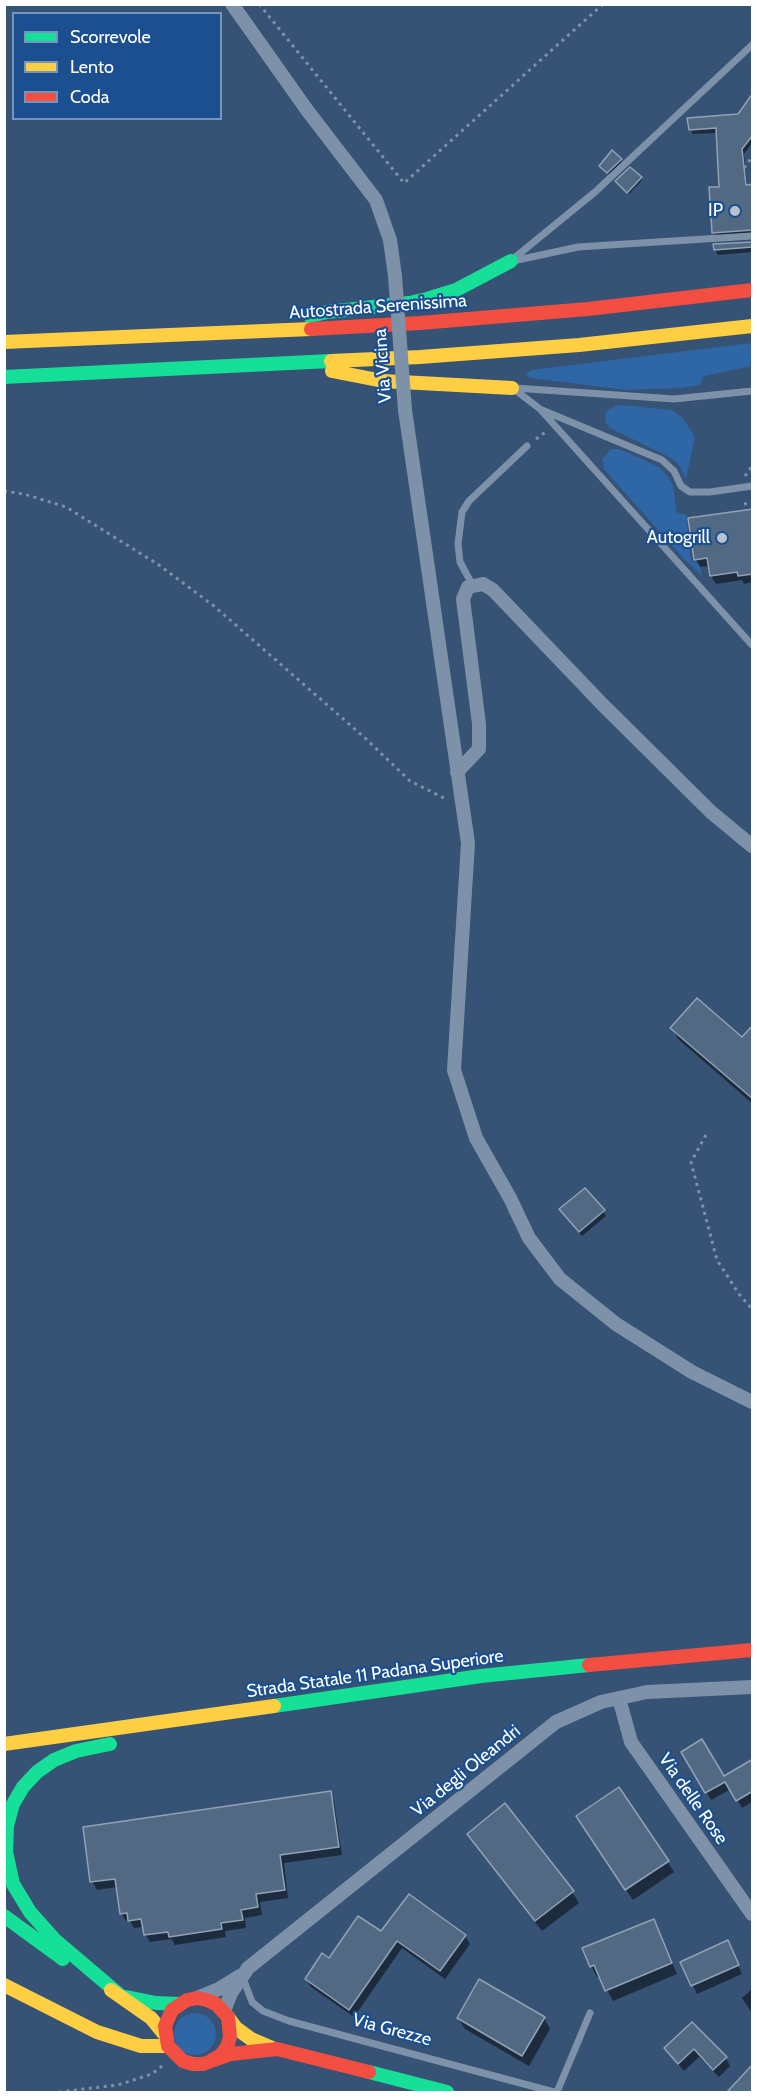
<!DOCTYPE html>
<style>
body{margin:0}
#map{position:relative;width:757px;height:2097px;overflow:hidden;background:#365274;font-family:Cabin,sans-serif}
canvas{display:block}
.frame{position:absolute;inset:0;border:6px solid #fff;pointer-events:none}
.legend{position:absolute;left:12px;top:12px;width:210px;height:108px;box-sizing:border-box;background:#1b4f8f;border:2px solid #7695bc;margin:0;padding:8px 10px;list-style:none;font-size:18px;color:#fff}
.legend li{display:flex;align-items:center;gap:12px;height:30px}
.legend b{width:30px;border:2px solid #7695bc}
</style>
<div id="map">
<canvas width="757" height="2097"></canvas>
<div class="frame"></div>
<ul class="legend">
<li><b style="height:8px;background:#16e098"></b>Scorrevole</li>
<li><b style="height:8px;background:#ffcf43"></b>Lento</li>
<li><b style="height:8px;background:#f24e42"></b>Coda</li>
</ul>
</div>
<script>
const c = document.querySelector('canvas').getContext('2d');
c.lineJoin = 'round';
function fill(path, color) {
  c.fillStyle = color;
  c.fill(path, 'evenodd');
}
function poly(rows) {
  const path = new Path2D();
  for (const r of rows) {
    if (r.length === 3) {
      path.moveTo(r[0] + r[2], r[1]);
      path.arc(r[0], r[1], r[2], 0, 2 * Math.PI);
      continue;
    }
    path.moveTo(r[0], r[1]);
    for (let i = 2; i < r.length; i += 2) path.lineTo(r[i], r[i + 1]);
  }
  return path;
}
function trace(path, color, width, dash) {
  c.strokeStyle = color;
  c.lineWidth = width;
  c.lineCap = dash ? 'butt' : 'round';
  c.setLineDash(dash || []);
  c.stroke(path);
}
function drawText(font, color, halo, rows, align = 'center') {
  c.font = font + ' Cabin,sans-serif';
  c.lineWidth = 4.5;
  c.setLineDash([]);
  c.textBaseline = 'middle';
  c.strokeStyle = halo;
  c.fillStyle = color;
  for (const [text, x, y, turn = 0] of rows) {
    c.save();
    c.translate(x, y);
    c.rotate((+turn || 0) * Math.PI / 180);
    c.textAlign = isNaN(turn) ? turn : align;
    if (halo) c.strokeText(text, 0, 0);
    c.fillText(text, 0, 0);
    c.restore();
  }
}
const green = poly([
 [752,343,752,366,704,376,700,385,681,388,627,390,530,378,526,374,531,370],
 [622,405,672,410,683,418,695,437,686,479,679,465,671,458,610,428,605,421,606,412,615,406],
 [611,449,619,449,644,460,659,467,665,473,673,485,677,514,686,514,691,562,699,561,702,576,684,559,604,469,602,459],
 [195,2034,21]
]);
const shadow = poly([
 [752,96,752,143,744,154,747,186,752,186,752,235,717,238,714,232,721,188,718,133,693,134,690,129,738,115],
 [621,160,622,162,609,174,602,168],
 [641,178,642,180,629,194,618,183],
 [752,243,752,252,718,255,715,250],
 [752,511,752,582,744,584,742,580,716,584,711,576,710,566,700,567,695,559],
 [752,1027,752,1103,678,1039,672,1028,742,1039],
 [603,1211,606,1216,582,1236,564,1215],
 [683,1752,723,1778,752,1760,752,1802,742,1808,731,1789,711,1800],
 [330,1793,334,1801,342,1855,284,1863,288,1898,260,1902,262,1915,245,1918,246,1928,225,1931,226,1937,175,1945,172,1939,150,1942,145,1934,144,1927,134,1928,130,1921,126,1921,121,1913,117,1887,97,1890,92,1881],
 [584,1828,667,1861,674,1872,633,1900],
 [469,1834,572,1892,579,1903,542,1931,475,1845],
 [653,1920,677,1974,613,2001,600,1976,597,1977,591,1966],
 [382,1934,465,1936,470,1944,445,1979,402,1948,354,2017,311,1987,306,1979,329,1960],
 [732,1950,742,1974,697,1994,682,1962],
 [752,1989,752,2013,742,1998],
 [458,2018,544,2018,550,2029,529,2066,465,2029],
 [692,2025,726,2058,730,2066,719,2077,699,2057,684,2071,666,2049]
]);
const building = poly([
 [753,93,753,135,742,149,746,185,753,184,753,230,712,233,709,187,719,187,716,128,689,130,687,118,738,114,753,93],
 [612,150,622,159,607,173,599,166,612,150],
 [630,167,642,177,627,193,615,181,630,167],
 [753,242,753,247,714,250,713,244,753,242],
 [753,509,753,574,738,576,737,572,710,576,707,558,694,560,688,518,753,509],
 [697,998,742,1037,753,1025,753,1099,670,1028,697,998],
 [585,1188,605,1210,579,1232,559,1209,585,1188],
 [702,1739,724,1776,753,1759,753,1791,736,1801,725,1782,705,1793,681,1752,702,1739],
 [619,1787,669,1861,625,1890,576,1816,619,1787],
 [331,1791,339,1847,280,1855,285,1890,256,1894,258,1907,241,1910,243,1920,221,1923,222,1929,169,1937,168,1932,144,1935,141,1919,128,1921,127,1913,120,1914,115,1879,90,1882,83,1827,331,1791],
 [505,1803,574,1891,535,1921,467,1834,505,1803],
 [409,1894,466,1935,440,1971,397,1941,349,2010,305,1979,322,1953,329,1958,358,1916,381,1931,409,1894],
 [654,1919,672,1963,605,1991,594,1965,590,1967,582,1948,654,1919],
 [728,1940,739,1965,691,1986,680,1962,728,1940],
 [479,1979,545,2017,522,2056,457,2018,479,1979],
 [692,2022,727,2057,713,2070,694,2049,678,2064,664,2048,692,2022],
 [753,2064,753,2092,727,2092,753,2064]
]);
const path = poly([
 [259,4,404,183,603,4],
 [744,168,752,157],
 [536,439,547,431],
 [745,476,752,466],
 [4,491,24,494,66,507,159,565,214,606,365,738,410,781,448,800],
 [744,504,752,503],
 [706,1135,691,1162,717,1260,739,1294,752,1309],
 [59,2092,118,2085,152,2074,162,2066]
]);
const lane = poly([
 [513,259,595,192,752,45],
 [513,261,578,247,752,236],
 [515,388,674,399,752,391],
 [514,389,540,409,752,645],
 [542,410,662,460,674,471,681,486,690,492,710,492,752,486],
 [473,586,460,562,458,544,462,512,469,501,527,446],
 [243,1978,252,2002,263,2011,289,2021,554,2092],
 [557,2092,590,2013]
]);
const street = poly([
 [232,4,307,110,376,200,390,240,395,276],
 [405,410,468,843,454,1070,476,1138,510,1198,529,1238,560,1279,616,1324,692,1372,752,1402],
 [457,772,479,749,479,724,463,599,468,587,483,584,493,590,603,705,711,812,752,846],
 [619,1698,631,1742,752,1914],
 [197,1998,219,1989,240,1976],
 [224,2011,231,1993,248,1968,556,1722,601,1702,647,1692,752,1687]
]);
const fast = poly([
 [310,316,327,312,409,303,427,299,456,290,511,261],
 [4,377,331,361],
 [274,1706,481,1676,589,1665],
 [110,1744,76,1751,54,1760,37,1772,23,1787,13,1804,7,1826,6,1852,13,1884,30,1912,54,1939,121,1996],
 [4,1916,63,1959],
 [126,1997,156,2003,179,2004],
 [369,2072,447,2092]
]);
const slow = poly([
 [4,342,311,329],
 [331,361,420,357,579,345,752,326],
 [332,371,383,381,512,388],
 [4,1744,274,1706],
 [4,1985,97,2032,141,2046,168,2046],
 [111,1990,151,2018,165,2035],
 [228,2017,236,2028,251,2039,272,2048]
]);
const jam = poly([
 [311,329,420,323,588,309,752,290],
 [589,1665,752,1650],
 [212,2060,221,2055,227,2047,230,2037,228,2017,216,2004,207,2000,197,1998,187,2000,172,2010,165,2026,168,2046,183,2061,193,2064,203,2064,231,2054,277,2049,369,2072]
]);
const streetBridge = poly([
 [395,276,405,410]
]);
const markers = [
 [735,211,6,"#b9c2ce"],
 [722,538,6,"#b9c2ce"]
];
const poiNames = [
 ["IP",723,211],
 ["Autogrill",710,538]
];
const streetNames = [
 ["Autostrada Serenissima",378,307,-4],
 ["Via Vicina",383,366,-94],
 ["Strada Statale 11 Padana Superiore",375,1674,-8],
 ["Via degli Oleandri",466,1771,-39],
 ["Via delle Rose",693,1799,55],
 ["Via Grezze",392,2030,15]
];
fill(green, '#2f66a5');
fill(shadow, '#0007');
fill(building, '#526984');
trace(building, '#92a2b6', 1.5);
trace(path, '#7d92a8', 3, [3, 4.5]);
trace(lane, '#7d92a8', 7);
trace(street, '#7d92a8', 14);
trace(fast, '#16e098', 14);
trace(slow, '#ffcf43', 14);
trace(jam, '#f24e42', 14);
trace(streetBridge, '#7d92a8', 14);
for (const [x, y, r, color] of markers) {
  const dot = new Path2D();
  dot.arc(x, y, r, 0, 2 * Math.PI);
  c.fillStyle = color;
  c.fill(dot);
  trace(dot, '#1b4f8f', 2);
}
drawText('18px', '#fff', '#1b4f8f', poiNames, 'right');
drawText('18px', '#fff', '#1b4f8f', streetNames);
</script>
